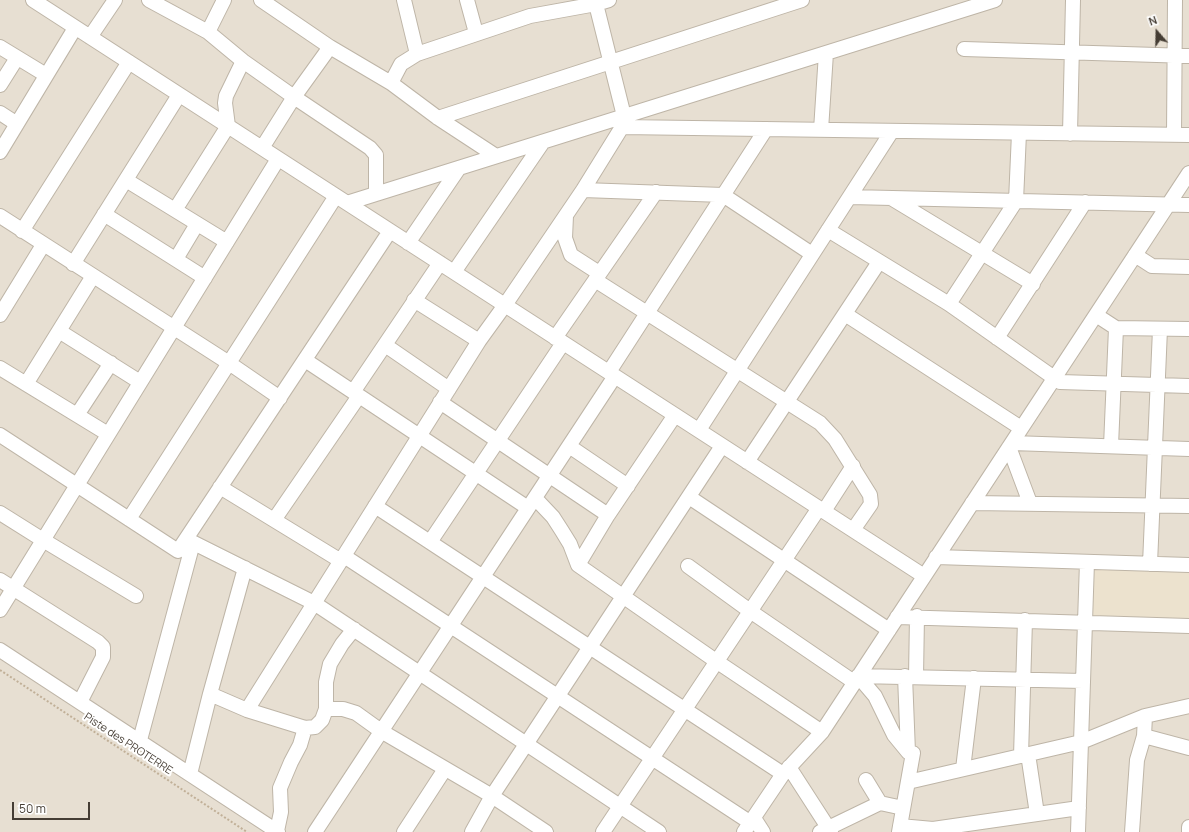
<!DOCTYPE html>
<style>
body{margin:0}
#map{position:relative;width:1189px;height:832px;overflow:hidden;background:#f3eee4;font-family:Manrope,sans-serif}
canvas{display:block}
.north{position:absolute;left:1137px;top:12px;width:40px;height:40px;-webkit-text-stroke:3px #fff;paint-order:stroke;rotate:340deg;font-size:11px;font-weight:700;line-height:16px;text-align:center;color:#453d34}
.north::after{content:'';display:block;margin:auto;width:14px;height:18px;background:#453d34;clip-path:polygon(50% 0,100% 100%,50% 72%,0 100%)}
.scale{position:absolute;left:12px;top:802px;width:78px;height:18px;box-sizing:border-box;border:2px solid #453d34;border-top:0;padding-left:5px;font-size:12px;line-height:14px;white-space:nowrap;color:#453d34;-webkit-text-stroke:3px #fff;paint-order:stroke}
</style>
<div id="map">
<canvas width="1189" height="832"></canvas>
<div class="north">N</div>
<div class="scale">50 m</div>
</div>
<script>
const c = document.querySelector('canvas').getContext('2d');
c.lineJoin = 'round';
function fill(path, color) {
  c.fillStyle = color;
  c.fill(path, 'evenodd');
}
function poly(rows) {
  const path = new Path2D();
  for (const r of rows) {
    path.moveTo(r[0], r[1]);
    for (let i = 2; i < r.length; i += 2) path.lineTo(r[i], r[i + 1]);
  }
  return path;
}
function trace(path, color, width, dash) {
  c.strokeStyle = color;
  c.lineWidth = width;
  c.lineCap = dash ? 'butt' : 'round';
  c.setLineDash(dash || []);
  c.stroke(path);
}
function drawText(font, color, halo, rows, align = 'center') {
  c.font = font + ' Manrope,sans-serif';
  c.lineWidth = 4;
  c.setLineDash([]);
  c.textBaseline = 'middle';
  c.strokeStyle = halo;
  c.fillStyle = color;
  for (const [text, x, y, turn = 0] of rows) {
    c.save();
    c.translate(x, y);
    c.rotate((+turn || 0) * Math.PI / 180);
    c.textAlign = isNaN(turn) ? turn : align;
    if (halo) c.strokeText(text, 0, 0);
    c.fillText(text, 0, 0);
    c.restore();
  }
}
const residential = poly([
 [0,0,1189,0,1189,832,0,832]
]);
const education = poly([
 [1094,568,1189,571,1189,619,1092,616]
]);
const path = poly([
 [0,670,247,832]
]);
const minor = poly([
 [33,0,924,576],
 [149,0,208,32,243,61,294,97,370,148,376,155,376,194],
 [261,0,330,47,391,83,438,118,496,156],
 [404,0,417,54],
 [467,0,476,33],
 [208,32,224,0],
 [90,37,115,0],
 [0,47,46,75],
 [964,49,1189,56],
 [391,83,401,64,417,54,530,16,596,4,609,0],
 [0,85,17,58],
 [0,113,17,124],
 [438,118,802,0],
 [622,127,1189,135],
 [821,130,826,53],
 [1070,134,1073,0],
 [1174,135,1175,0],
 [262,148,294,97,330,47],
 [0,152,75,28],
 [126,180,227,242],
 [583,190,723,195,812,254],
 [850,197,1189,205],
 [891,198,1033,284],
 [347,203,995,0],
 [175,210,228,126,225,103,226,96,243,61],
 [104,214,205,278],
 [0,216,229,363,280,398],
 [566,216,565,238,571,255,599,273],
 [828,230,949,304,1060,382,1189,386],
 [22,231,129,62],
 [408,243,459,168],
 [1135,255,1152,266,1189,267],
 [176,259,197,224],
 [73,264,179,95],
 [454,272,543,142],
 [595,280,820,423,835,439,870,495,871,504,853,530],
 [414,300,479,341],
 [949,304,1016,201,1019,133],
 [845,314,1021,428],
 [0,315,43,245],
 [1096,315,1116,328,1189,329],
 [59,331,140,382],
 [555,338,656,192],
 [997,338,1085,202],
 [385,345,449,389],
 [305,360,528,508],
 [0,368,108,434],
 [609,372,766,129],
 [26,384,93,276],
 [353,392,440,263],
 [440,402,608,515],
 [77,415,111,363],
 [699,430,892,131],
 [0,435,178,551,390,231],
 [1012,443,1189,449],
 [569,446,628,486],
 [1111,446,1116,328],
 [1009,447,1030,503],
 [747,462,879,262],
 [220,487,341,561],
 [689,497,889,630],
 [535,498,553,517,562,531,570,544,578,565,716,661,822,732],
 [972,503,1189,506],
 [375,506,783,774],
 [824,511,853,466],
 [0,513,43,540,136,596],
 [129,519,336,196],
 [274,520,359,396],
 [186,539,314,603,659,832],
 [430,542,563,343],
 [344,556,751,823],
 [936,557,1189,565],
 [1150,564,1160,329],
 [578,565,608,515,675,415],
 [688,566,750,611,854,682],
 [0,580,98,642,103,647,103,657,80,702],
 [0,610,278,159],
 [897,617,1189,626],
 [0,650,278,832],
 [858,676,1083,681],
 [858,676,875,696,894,735,908,752,913,753,899,832],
 [905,676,908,752],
 [916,677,917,616],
 [210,694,247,710,305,728,315,727,322,720,326,709,326,682,330,664,342,644,354,629],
 [326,709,343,709,356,713,381,731,492,796,546,832],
 [247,710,479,341,505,305,583,190,622,127,624,116,595,0],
 [1144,736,1189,748],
 [140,740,193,543],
 [1028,754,1037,814],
 [1021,756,1025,620],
 [789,767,831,832],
 [963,769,974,678],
 [190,774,210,694,245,568],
 [866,780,880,803],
 [908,782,1081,742,1145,716,1189,706],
 [754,818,763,832],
 [900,826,933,829,1079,808],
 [277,831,281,812,280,788,291,762,300,745,305,728],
 [315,832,615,376],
 [404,832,445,769],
 [472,832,492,796,722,446],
 [603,832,819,508],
 [744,832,783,774,822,732,1189,173],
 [820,832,880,803,903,808],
 [1078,832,1087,562],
 [1132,832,1137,760,1144,736,1145,716],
 [1189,832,1189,827]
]);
const streetNames = [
 ["Piste des PROTERRE",128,744,33]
];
fill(residential, '#e7dfd2');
fill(education, '#ece2ce');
trace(minor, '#beb5a7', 16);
trace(path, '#c1b098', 2, [2, 2]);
trace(minor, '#fff', 14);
drawText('11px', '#453d34', '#fff', streetNames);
</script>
